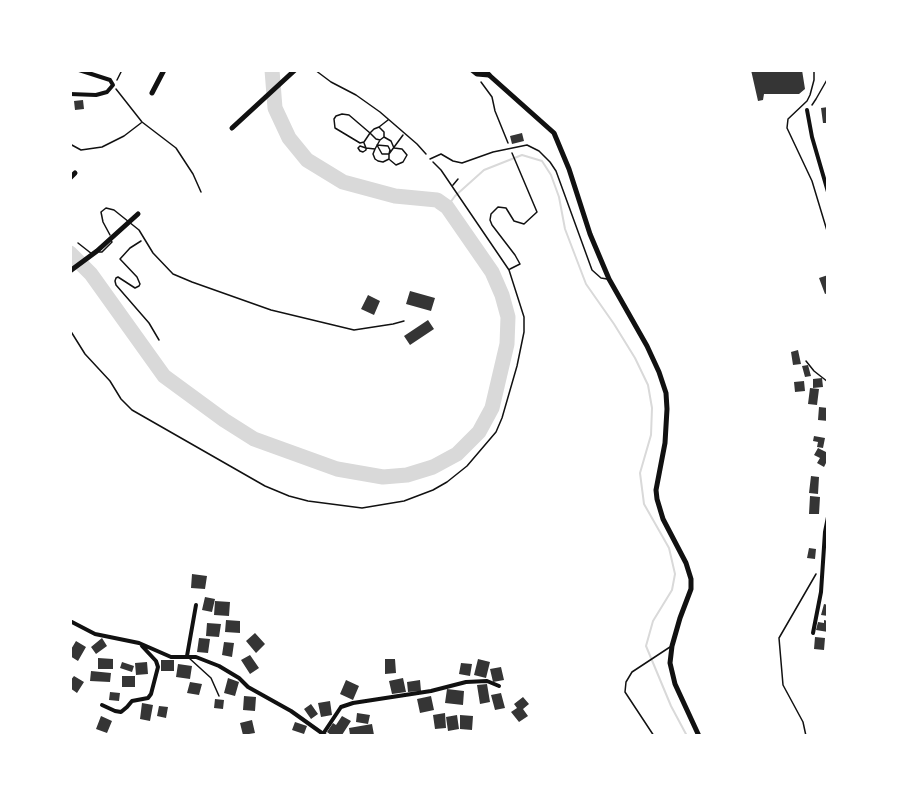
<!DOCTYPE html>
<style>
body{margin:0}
#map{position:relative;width:898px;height:806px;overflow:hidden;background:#fff;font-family:Quicksand,sans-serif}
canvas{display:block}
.frame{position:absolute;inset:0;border:72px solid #fff;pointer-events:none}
</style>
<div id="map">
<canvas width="898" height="806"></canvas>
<div class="frame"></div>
</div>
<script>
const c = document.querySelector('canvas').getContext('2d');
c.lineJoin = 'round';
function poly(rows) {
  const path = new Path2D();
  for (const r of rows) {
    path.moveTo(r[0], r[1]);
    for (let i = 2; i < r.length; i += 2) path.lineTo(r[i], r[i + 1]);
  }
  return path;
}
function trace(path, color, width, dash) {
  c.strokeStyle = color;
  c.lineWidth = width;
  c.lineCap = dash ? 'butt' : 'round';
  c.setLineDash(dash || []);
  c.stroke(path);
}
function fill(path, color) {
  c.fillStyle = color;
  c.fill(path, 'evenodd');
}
const stream = poly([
 [447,207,455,196,484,170,522,155,542,161,551,175,559,197,565,229,586,284,614,324,635,358,648,385,652,408,651,435,640,473,644,504,669,548,675,574,672,590,653,621,646,646,671,706,687,736]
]);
const river = poly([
 [70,253,91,274,164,376,224,420,254,439,337,469,383,477,407,475,433,467,457,454,479,432,492,408,507,344,508,317,502,295,492,272,447,207,437,200,395,196,343,182,307,160,289,138,275,108,272,70]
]);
const building = poly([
 [751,70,802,70,805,89,799,94,764,94,763,100,758,101],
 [83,100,84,109,75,110,74,101],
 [828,107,828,123,823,123,821,108],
 [522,133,524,141,512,144,510,136],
 [828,275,828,293,825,294,819,278],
 [410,291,435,298,431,311,406,304],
 [368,295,380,301,374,315,361,309],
 [428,320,434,329,410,345,404,336],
 [798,350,801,364,793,365,791,352],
 [808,365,811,376,805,377,802,366],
 [822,378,823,387,813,388,813,379],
 [804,381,805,391,795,392,794,382],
 [810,388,819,389,817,405,808,404],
 [819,407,828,408,828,421,818,420],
 [814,436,825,438,823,448,817,447,818,442,813,441],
 [818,448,828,453,828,459,824,467,817,463,820,458,814,455],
 [811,476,819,477,818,494,809,493],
 [810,496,820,497,819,514,809,514],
 [809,548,816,549,815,559,807,558],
 [192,574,207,576,205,589,191,588],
 [205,597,215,599,212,612,202,610],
 [215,601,230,602,229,616,214,615],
 [824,604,828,605,828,616,821,615],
 [226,620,240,621,240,633,225,632],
 [824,620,828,621,828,632,816,630,818,622,824,623],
 [207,623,221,624,219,637,206,636],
 [255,633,265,644,256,653,246,641],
 [815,637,825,638,824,650,814,649],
 [102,638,107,646,96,654,91,647],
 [199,638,210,639,208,653,197,652],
 [76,641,86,647,78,661,70,656,70,651],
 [224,642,234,643,232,657,222,655],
 [250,655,259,668,250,674,241,660],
 [98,658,113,659,113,669,98,669],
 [385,659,395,659,396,673,385,674],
 [478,659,490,662,486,678,474,675],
 [161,660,174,660,174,671,161,671],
 [122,662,134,666,132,672,120,668],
 [147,662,148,674,136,675,135,663],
 [461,663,472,664,470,676,459,674],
 [178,664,192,666,190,679,176,677],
 [501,667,504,680,493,682,490,669],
 [91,671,111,673,110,682,90,681],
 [74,676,84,682,77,693,70,688,70,681],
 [122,676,135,676,135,687,122,687],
 [228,678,239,682,235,696,224,693],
 [403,678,406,692,392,694,389,681],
 [346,680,359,686,353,700,340,694],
 [420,680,421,691,408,692,407,682],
 [190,682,202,684,199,695,187,693],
 [487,684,490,702,480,704,477,685],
 [447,689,464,691,463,705,445,703],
 [110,692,120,693,119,701,109,700],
 [501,693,505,708,495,710,491,695],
 [244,696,256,697,255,711,243,710],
 [431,696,434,710,420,713,417,699],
 [523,697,529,704,523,709,528,716,519,722,511,712,517,708,514,704],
 [215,699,224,700,223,709,214,708],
 [330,701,332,715,321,717,318,703],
 [142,703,153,705,150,721,140,719],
 [311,704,318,714,311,719,304,709],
 [159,706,168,707,166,718,157,716],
 [357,713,370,715,368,724,356,722],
 [445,713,446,728,435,729,433,715],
 [457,715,459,729,448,731,446,717],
 [460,715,473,716,472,730,460,729],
 [101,716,112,721,107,733,96,729],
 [342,716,351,721,342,735,331,735,327,732,333,723,336,725],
 [252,720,255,733,243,735,240,723],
 [295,722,307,726,304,734,292,730],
 [372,724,374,735,350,735,349,728]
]);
const path = poly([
 [315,70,331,82,356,95,380,112,417,144,426,154],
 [117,80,122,70],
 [481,82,492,97,495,111,508,143],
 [116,89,142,122,176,148,193,174,201,192],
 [812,105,816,99,828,78],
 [342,114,349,115,370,133,364,142,360,143,335,128,334,119,336,116,342,114],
 [379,127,384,132,384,137,380,140,376,139,370,133,374,129,379,127,388,120],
 [384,137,391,141,394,148,402,149,407,155,403,162,396,165,390,160],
 [364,143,366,148,375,149,380,140],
 [70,144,81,150,102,147,124,136,141,123],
 [377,145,388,146,390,150,389,154,382,154,377,145],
 [360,146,366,148,366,150,363,152,360,151,358,148,360,146],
 [375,149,373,154,375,159,378,161,383,162,389,159,389,154,403,135],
 [453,185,458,179],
 [141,241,130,248,120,259,137,277,140,284,139,286,135,288,118,277,116,278,115,281,116,285,149,323,159,340],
 [510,269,520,264,515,255,492,225,490,220,491,214,498,207,506,208,514,221,524,224,537,212,512,153],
 [70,330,85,354,110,381,121,399,132,410,265,486,289,496,308,501,362,508,404,501,433,490,447,482,467,466,496,432,502,418,517,366,524,332,524,317,509,270,441,170,433,162],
 [806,361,814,371,828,382],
 [806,736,803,722,783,685,779,638,816,574]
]);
const service = poly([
 [814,70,814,80,810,95,807,101,788,119,787,128,812,181,828,234],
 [430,159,441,154,453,161,462,163,493,152,527,145,539,151,550,162,556,171,592,270,601,278,607,279],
 [110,235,103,222,101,212,106,208,114,210,139,230,153,253,173,274,192,282,271,310,354,330,393,324,404,321],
 [78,243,92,254],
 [99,252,102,252,112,242,111,240],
 [189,658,211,678,219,696],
 [654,736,625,692,626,682,632,672,670,647]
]);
const minor = poly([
 [70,94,96,95,107,92,113,85,110,80,79,70],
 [807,110,812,137,828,192],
 [70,621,95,634,139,643,171,657,196,657,219,666,239,678,248,687,291,711,326,736],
 [813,633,821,592,825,532,828,517],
 [187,656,196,605],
 [102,705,115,711,121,712,127,707,132,701,148,698,151,694,158,667,156,661,142,646],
 [323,734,341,707,353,703,431,691,466,682,487,681,499,686]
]);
const secondary = poly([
 [485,70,489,75,554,133,569,169,590,234,609,279,647,346,659,372,666,393,667,409,665,443,656,490,657,499,663,519,686,563,691,579,691,589,680,618,672,646,670,663,675,684,699,736]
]);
const primary = poly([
 [472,70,477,74,489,75],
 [152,93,164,70],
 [232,128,295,70],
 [70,178,75,173],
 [70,271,97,251,138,214]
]);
trace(stream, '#d9d9d9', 2);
trace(river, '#d9d9d9', 15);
fill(building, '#353535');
trace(path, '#111', 1.5);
trace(service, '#111', 1.5);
trace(minor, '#111', 4);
trace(secondary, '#111', 5);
trace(primary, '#111', 5);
</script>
